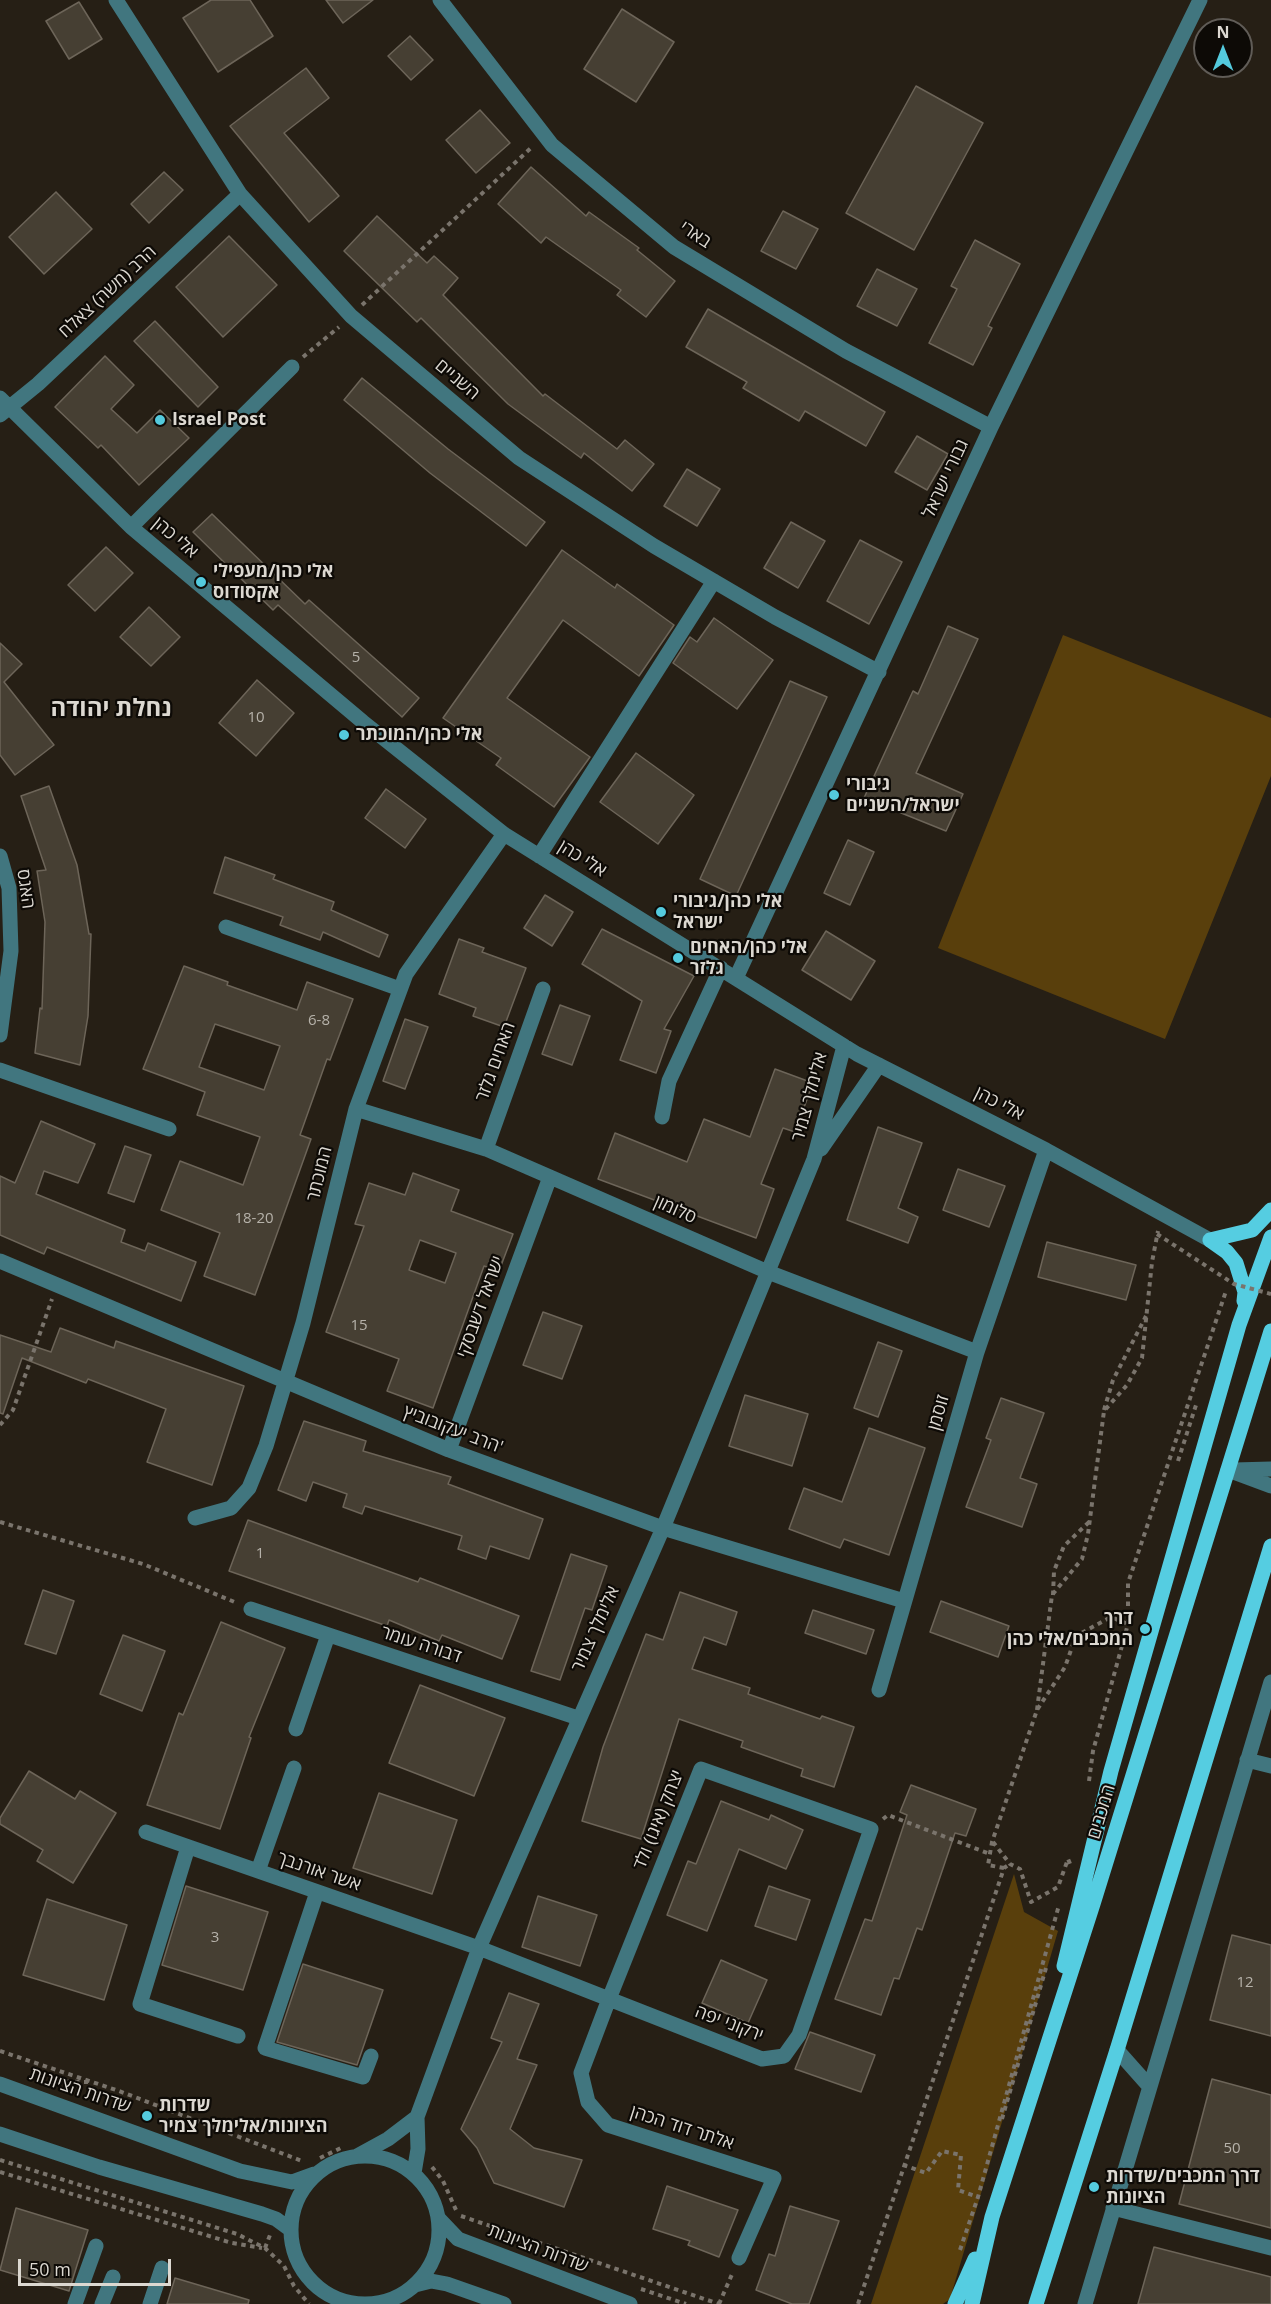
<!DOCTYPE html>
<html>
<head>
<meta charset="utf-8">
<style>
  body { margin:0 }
  #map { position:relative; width:1271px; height:2304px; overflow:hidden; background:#261f15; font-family:"Open Sans",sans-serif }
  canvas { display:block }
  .north { position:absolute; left:1193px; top:18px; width:60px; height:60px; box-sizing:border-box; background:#0d0a06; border:2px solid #605c57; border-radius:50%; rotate:0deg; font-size:16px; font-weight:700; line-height:24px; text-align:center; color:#dcd8d1 }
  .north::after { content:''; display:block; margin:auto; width:21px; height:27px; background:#54cadd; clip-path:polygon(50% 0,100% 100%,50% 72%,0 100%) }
  .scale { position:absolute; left:18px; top:2259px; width:153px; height:27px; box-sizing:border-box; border:3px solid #dcd8d1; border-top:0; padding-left:8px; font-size:18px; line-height:21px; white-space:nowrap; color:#dcd8d1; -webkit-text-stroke:4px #0d0a06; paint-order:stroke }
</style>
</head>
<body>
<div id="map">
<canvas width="1271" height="2304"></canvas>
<div class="north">N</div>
<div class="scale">50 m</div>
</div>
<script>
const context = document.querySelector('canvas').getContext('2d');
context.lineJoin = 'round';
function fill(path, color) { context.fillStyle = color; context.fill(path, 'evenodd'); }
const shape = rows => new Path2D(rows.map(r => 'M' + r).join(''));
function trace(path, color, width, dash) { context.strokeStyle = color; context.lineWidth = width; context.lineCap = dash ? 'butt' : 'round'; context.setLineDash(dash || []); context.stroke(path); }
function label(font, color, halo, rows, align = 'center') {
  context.font = font + ' "Open Sans",Heebo,sans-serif'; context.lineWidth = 4.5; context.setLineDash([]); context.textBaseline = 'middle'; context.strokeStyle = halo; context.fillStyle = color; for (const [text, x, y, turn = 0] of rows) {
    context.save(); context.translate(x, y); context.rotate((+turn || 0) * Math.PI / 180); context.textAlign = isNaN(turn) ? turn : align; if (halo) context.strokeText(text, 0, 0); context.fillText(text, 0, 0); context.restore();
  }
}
fill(shape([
  [1063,635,1271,718,1271,776,1165,1039,938,948],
  [1014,1874,1024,1912,1058,1931,950,2299,943,2304,871,2304]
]), '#593f0c');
const building = shape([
  [211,0,250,0,273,36,218,72,183,18,211,0],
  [326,0,373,0,343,23,326,0],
  [79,2,102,39,69,59,46,21,79,2],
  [622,9,674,42,636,102,584,69,622,9],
  [410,36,433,60,411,80,388,56,410,36],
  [306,68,329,98,284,133,339,196,309,222,230,126,306,68],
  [916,86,983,123,914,250,846,213,916,86],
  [480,110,510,143,476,173,446,140,480,110],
  [531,167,586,216,589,212,639,248,637,250,675,281,646,317,617,295,621,290,546,237,541,243,498,204,531,167],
  [164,172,183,190,149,223,131,204,164,172],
  [56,192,92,229,44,274,9,237,56,192],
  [783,211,818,229,796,269,761,251,783,211],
  [377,216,427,263,434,256,458,278,443,295,543,396,545,394,617,449,625,440,654,464,632,491,584,453,581,458,508,404,421,318,417,322,344,251,377,216],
  [229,236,277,285,223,337,176,287,229,236],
  [975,240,1020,264,988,326,992,328,973,365,929,343,957,289,951,286,975,240],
  [877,269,917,289,897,326,857,306,877,269],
  [708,309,885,412,866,446,805,411,799,421,743,388,747,382,686,347,708,309],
  [155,321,218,387,198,407,134,341,155,321],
  [105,356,134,385,111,409,137,433,160,410,189,438,139,485,101,445,98,448,55,407,105,356],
  [362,378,448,449,545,522,526,546,430,473,344,400,362,378],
  [917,436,948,454,927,490,895,472,917,436],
  [687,469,720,489,697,526,664,506,687,469],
  [212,514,305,604,309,600,419,698,402,717,278,605,273,610,193,532,212,514],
  [791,522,825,541,798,588,764,568,791,522],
  [860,540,902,562,869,624,827,601,860,540],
  [106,547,133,573,95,611,68,585,106,547],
  [562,550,615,588,617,584,674,625,639,676,563,620,507,698,590,757,554,807,496,765,501,758,443,718,562,550],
  [149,607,180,637,151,666,120,637,149,607],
  [714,618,773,660,737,709,673,663,690,637,697,642,714,618],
  [948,626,978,639,916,773,963,794,946,831,864,798,913,691,918,694,948,626],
  [0,643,22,664,4,682,54,745,15,775,0,755,0,643],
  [257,680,294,713,256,756,219,723,257,680],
  [790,681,827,697,736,896,700,879,790,681],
  [636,753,694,795,658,844,600,802,636,753],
  [49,786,77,865,89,934,91,934,88,1016,80,1065,35,1053,40,1008,42,1009,45,922,37,871,46,870,21,796,49,786],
  [386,789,426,819,405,848,365,818,386,789],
  [848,840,874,852,850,905,824,893,848,840],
  [225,857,275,875,273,879,334,902,331,910,388,935,379,957,323,932,320,940,280,925,283,917,214,893,225,857],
  [545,895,573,912,552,946,524,928,545,895],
  [602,929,694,976,664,1029,671,1031,656,1073,620,1060,642,1001,582,964,602,929],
  [826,931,875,961,851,1000,802,970,826,931],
  [459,939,484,948,482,952,526,968,504,1027,473,1016,476,1008,439,994,459,939],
  [184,966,228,982,227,985,297,1010,307,982,353,999,330,1060,327,1059,300,1135,311,1139,255,1295,204,1276,220,1233,161,1210,180,1161,243,1185,260,1137,197,1115,205,1092,143,1069,184,966],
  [215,1024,280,1046,264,1090,199,1067,215,1024],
  [560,1005,590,1016,572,1065,542,1054,560,1005],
  [405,1019,428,1027,405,1089,383,1081,405,1019],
  [775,1069,813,1083,795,1132,783,1128,761,1184,774,1189,756,1238,598,1179,615,1133,687,1162,704,1119,750,1137,775,1069],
  [41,1121,95,1144,78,1183,44,1171,36,1194,125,1230,121,1242,145,1251,148,1243,196,1262,181,1301,47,1247,44,1254,0,1235,0,1176,15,1183,41,1121],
  [878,1127,922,1143,898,1208,918,1217,908,1243,847,1220,878,1127],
  [125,1146,151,1155,134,1202,108,1193,125,1146],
  [958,1169,1005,1186,989,1227,943,1210,958,1169],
  [413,1173,459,1190,451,1211,513,1234,499,1271,484,1266,433,1408,387,1391,399,1359,326,1332,364,1226,355,1224,369,1183,405,1195,413,1173],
  [420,1240,456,1253,445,1283,409,1270,420,1240],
  [1047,1242,1136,1265,1126,1300,1038,1277,1047,1242],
  [543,1312,582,1326,562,1379,523,1365,543,1312],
  [60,1328,114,1348,116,1341,244,1386,212,1485,147,1462,166,1409,88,1379,86,1383,22,1358,3,1414,0,1413,0,1335,51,1352,60,1328],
  [878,1342,902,1351,878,1417,854,1408,878,1342],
  [745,1395,808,1414,792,1466,729,1446,745,1395],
  [1001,1398,1044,1413,1020,1478,1037,1484,1022,1527,966,1507,991,1440,986,1438,1001,1398],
  [304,1421,366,1441,363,1451,451,1477,448,1484,543,1519,529,1559,490,1546,486,1559,458,1549,462,1536,365,1506,362,1514,343,1507,347,1494,313,1482,306,1501,278,1490,304,1421],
  [869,1428,925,1448,889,1555,844,1539,840,1548,789,1529,804,1488,842,1502,869,1428],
  [248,1520,418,1582,420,1578,519,1616,502,1659,442,1635,439,1641,389,1620,387,1626,229,1571,248,1520],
  [571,1554,607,1566,592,1610,585,1608,560,1680,531,1671,571,1554],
  [43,1590,74,1601,56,1654,25,1644,43,1590],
  [680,1592,737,1612,726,1645,704,1637,692,1669,750,1688,748,1694,820,1719,822,1716,854,1727,834,1787,801,1776,803,1769,741,1747,743,1741,679,1719,641,1839,582,1821,603,1747,646,1634,663,1640,680,1592],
  [941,1601,1009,1626,998,1657,930,1632,941,1601],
  [813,1610,874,1630,866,1654,805,1633,813,1610],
  [221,1622,285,1648,249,1737,251,1738,220,1829,147,1805,179,1713,183,1715,221,1622],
  [123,1635,165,1651,142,1711,100,1694,123,1635],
  [420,1685,505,1718,474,1796,389,1763,420,1685],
  [29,1771,75,1799,80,1791,116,1813,73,1883,37,1861,43,1850,0,1824,0,1818,29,1771],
  [911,1785,976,1809,966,1836,955,1833,922,1930,917,1928,899,1979,894,1978,881,2015,835,1999,865,1919,872,1921,907,1815,900,1812,911,1785],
  [379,1793,457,1820,432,1894,353,1868,379,1793],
  [721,1801,769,1820,771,1815,803,1830,786,1869,739,1849,707,1931,667,1915,688,1861,696,1864,721,1801],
  [186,1886,268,1912,243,1990,162,1965,186,1886],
  [769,1886,810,1900,796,1940,755,1926,769,1886],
  [538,1896,597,1915,580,1966,522,1947,538,1896],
  [47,1899,127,1925,104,2000,23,1975,47,1899],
  [1232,1935,1271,1945,1271,2036,1210,2020,1232,1935],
  [721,1960,767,1980,748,2023,702,2003,721,1960],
  [303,1964,383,1990,357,2065,277,2042,303,1964],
  [509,1993,539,2004,517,2059,537,2065,510,2129,534,2148,582,2160,564,2207,494,2183,477,2148,461,2129,502,2042,491,2038,509,1993],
  [810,2032,875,2055,861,2092,795,2069,810,2032],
  [1212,2079,1271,2095,1271,2228,1179,2204,1212,2079],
  [667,2186,738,2210,719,2257,688,2245,690,2241,653,2229,667,2186],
  [790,2206,839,2221,809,2304,792,2304,756,2290,769,2254,775,2256,790,2206],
  [16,2208,88,2230,69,2291,0,2270,16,2208],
  [1154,2247,1271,2277,1271,2304,1138,2304,1154,2247],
  [175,2278,249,2300,248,2304,167,2304,175,2278]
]);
fill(building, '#463f33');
trace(building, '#6d6559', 1.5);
trace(shape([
  [362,305,532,147],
  [303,357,339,327],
  [1104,1410,1113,1380,1146,1316],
  [0,1425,13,1410,52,1299],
  [1178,1461,1196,1405],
  [0,1522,143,1564,237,1603],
  [1053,1595,1054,1571,1064,1546,1089,1522],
  [1037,1710,1052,1595,1082,1559,1088,1534,1104,1411,1127,1385,1142,1358,1152,1262,1158,1231],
  [1089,1781,1093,1751,1128,1624,1128,1583,1226,1291],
  [883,1819,888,1815,990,1854],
  [993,1842,1010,1864,1020,1869,1031,1902,1058,1887,1068,1859,1071,1866],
  [1004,1868,988,1865,992,1842,1037,1710,1065,1667,1076,1636,1111,1617,1128,1624],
  [0,2051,119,2091,302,2161],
  [48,2081,88,2082],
  [1002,2119,1046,1968],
  [320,2158,343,2147],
  [0,2160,237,2234,265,2248,284,2266,294,2286,309,2304],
  [903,2165,926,2173,942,2151,961,2155,958,2190,978,2197],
  [432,2167,443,2181,456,2210],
  [0,2172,232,2243,262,2248],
  [461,2216,719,2304],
  [265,2248,270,2235],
  [960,2250,978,2197,1059,1905],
  [641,2289,686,2304],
  [719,2304,733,2272],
  [858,2304,1004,1868,1010,1864]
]), '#7a746c', 4, [4.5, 4.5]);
trace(shape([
  [116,0,240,194,351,316,519,458,654,546,775,617,879,672],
  [440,0,552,145,674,247,846,351,991,427],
  [0,398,131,527,363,722,504,834,857,1054,1046,1150,1210,1240],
  [0,415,38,384,240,194],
  [131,527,292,367],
  [0,856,9,888,11,951,0,1035],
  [539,856,714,581],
  [226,927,400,989],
  [736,978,991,427,1200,0],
  [0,1070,169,1129],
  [356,1109,486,1149,768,1272,977,1352],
  [662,1117,669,1081,721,968],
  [486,1149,543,989],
  [821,1149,879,1065],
  [0,1261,449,1450,663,1528,904,1601],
  [449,1450,550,1177],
  [1228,1470,1271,1486],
  [1234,1470,1271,1469],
  [195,1518,231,1508,249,1488,266,1446,303,1323,356,1109,406,974,504,834],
  [251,1609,578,1718],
  [879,1690,977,1352,1046,1150],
  [296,1729,328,1635],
  [1247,1760,1271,1766],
  [146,1832,479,1948,609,1999,762,2059,784,2056,799,2035,871,1829,701,1769,609,1999,581,2073,588,2102,608,2125,774,2178,739,2258],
  [188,1847,140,2004,238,2036],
  [258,1871,294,1768],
  [317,1892,265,2048,363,2077,371,2056],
  [1117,2050,1149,2086],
  [0,2084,240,2171,292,2182,314,2174],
  [0,2134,99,2167,262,2214,276,2219,291,2230],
  [357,2156,388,2139,417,2117],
  '291 2230a74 74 0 1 1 148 0a74 74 0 1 1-148 0Z',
  [414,2173,418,2149,417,2117,479,1948,663,1528,814,1159,844,1046],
  [1113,2208,1271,2248],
  [439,2219,458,2239,630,2304],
  [415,2285,431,2281,447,2284,504,2304],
  [75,2304,96,2246],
  [102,2304,113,2277],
  [150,2304,162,2268],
  [1085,2304,1271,1682]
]), '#41767f', 15);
trace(shape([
  [1210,1240,1227,1252,1236,1263,1245,1292,1244,1301],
  [1210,1240,1252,1230,1271,1210],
  [1064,1966,1111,1771,1239,1325,1271,1237],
  [955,2304,975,2259],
  [972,2304,992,2217,1093,1904,1271,1331],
  [1036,2304,1117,2050,1271,1546]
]), '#55cde1', 15);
trace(shape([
  [1157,1234,1234,1284,1271,1294]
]), '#7a746c', 4, [4.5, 4.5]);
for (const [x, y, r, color] of [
  [160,420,6,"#54cadd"],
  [201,582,6,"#54cadd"],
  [344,735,6,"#54cadd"],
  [834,795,6,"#54cadd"],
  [661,912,6,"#54cadd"],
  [678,958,6,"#54cadd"],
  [1145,1629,6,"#54cadd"],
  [147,2116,6,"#54cadd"],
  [1094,2187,6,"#54cadd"]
]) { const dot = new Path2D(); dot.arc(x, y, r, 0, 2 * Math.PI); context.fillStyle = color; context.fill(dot); trace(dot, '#0d0a06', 2); }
label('15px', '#b6b2aa', null, [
  ["5",356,658],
  ["10",256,718],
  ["6-8",319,1021],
  ["18-20",254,1219],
  ["15",359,1326],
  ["1",260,1554],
  ["3",215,1938],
  ["12",1245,1983],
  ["50",1232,2149]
]);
label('18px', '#dcd8d1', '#0d0a06', [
  ["בארי",695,235,34],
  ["הרב (משה) צאלח",108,292,-43],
  ["השניים",457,380,40],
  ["גבורי ישראל",946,479,-65],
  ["אלי כהן",175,538,40],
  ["אלי כהן",582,859,32],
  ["האגס",25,889,82],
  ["האחים גלזר",496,1062,-70],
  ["אלימלך צמיר",810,1097,-75],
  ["אלי כהן",999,1104,27],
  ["המוכתר",320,1174,-76],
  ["סלומון",675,1210,24],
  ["ישראל דשבסקי",481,1307,-70],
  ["זוסמן",939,1413,-74],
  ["הרב יעקובוביץ'",453,1430,21],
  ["אלימלך צמיר",596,1629,-66],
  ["דבורה עומר",421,1645,18],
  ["המכבים",1102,1812,-73],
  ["יצחק (איגו) ולד",659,1820,-68],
  ["אשר אורנבך",319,1872,19],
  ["ירקוני יפה",729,2024,21],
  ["שדרות הציונות",80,2091,19],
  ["אלתר דוד הכהן",682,2128,18],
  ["שדרות הציונות",538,2249,21]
]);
label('bold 18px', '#dcd8d1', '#0d0a06', [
  ["Israel Post",172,420],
  ["אלי כהן/מעפילי",213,572],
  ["אקסודוס",213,593],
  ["אלי כהן/המוכתר",356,735],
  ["גיבורי",846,785],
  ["ישראל/השניים",846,806],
  ["אלי כהן/גיבורי",673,902],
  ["ישראל",673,923],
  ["אלי כהן/האחים",690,948],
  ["גלזר",690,969],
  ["דרך",1133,1619,"right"],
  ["המכבים/אלי כהן",1133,1640,"right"],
  ["שדרות",159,2106],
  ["הציונות/אלימלך צמיר",159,2127],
  ["דרך המכבים/שדרות",1106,2177],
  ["הציונות",1106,2198]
], 'left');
label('bold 24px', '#dcd8d1', '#0d0a06', [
  ["נחלת יהודה",111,709]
]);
</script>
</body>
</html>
